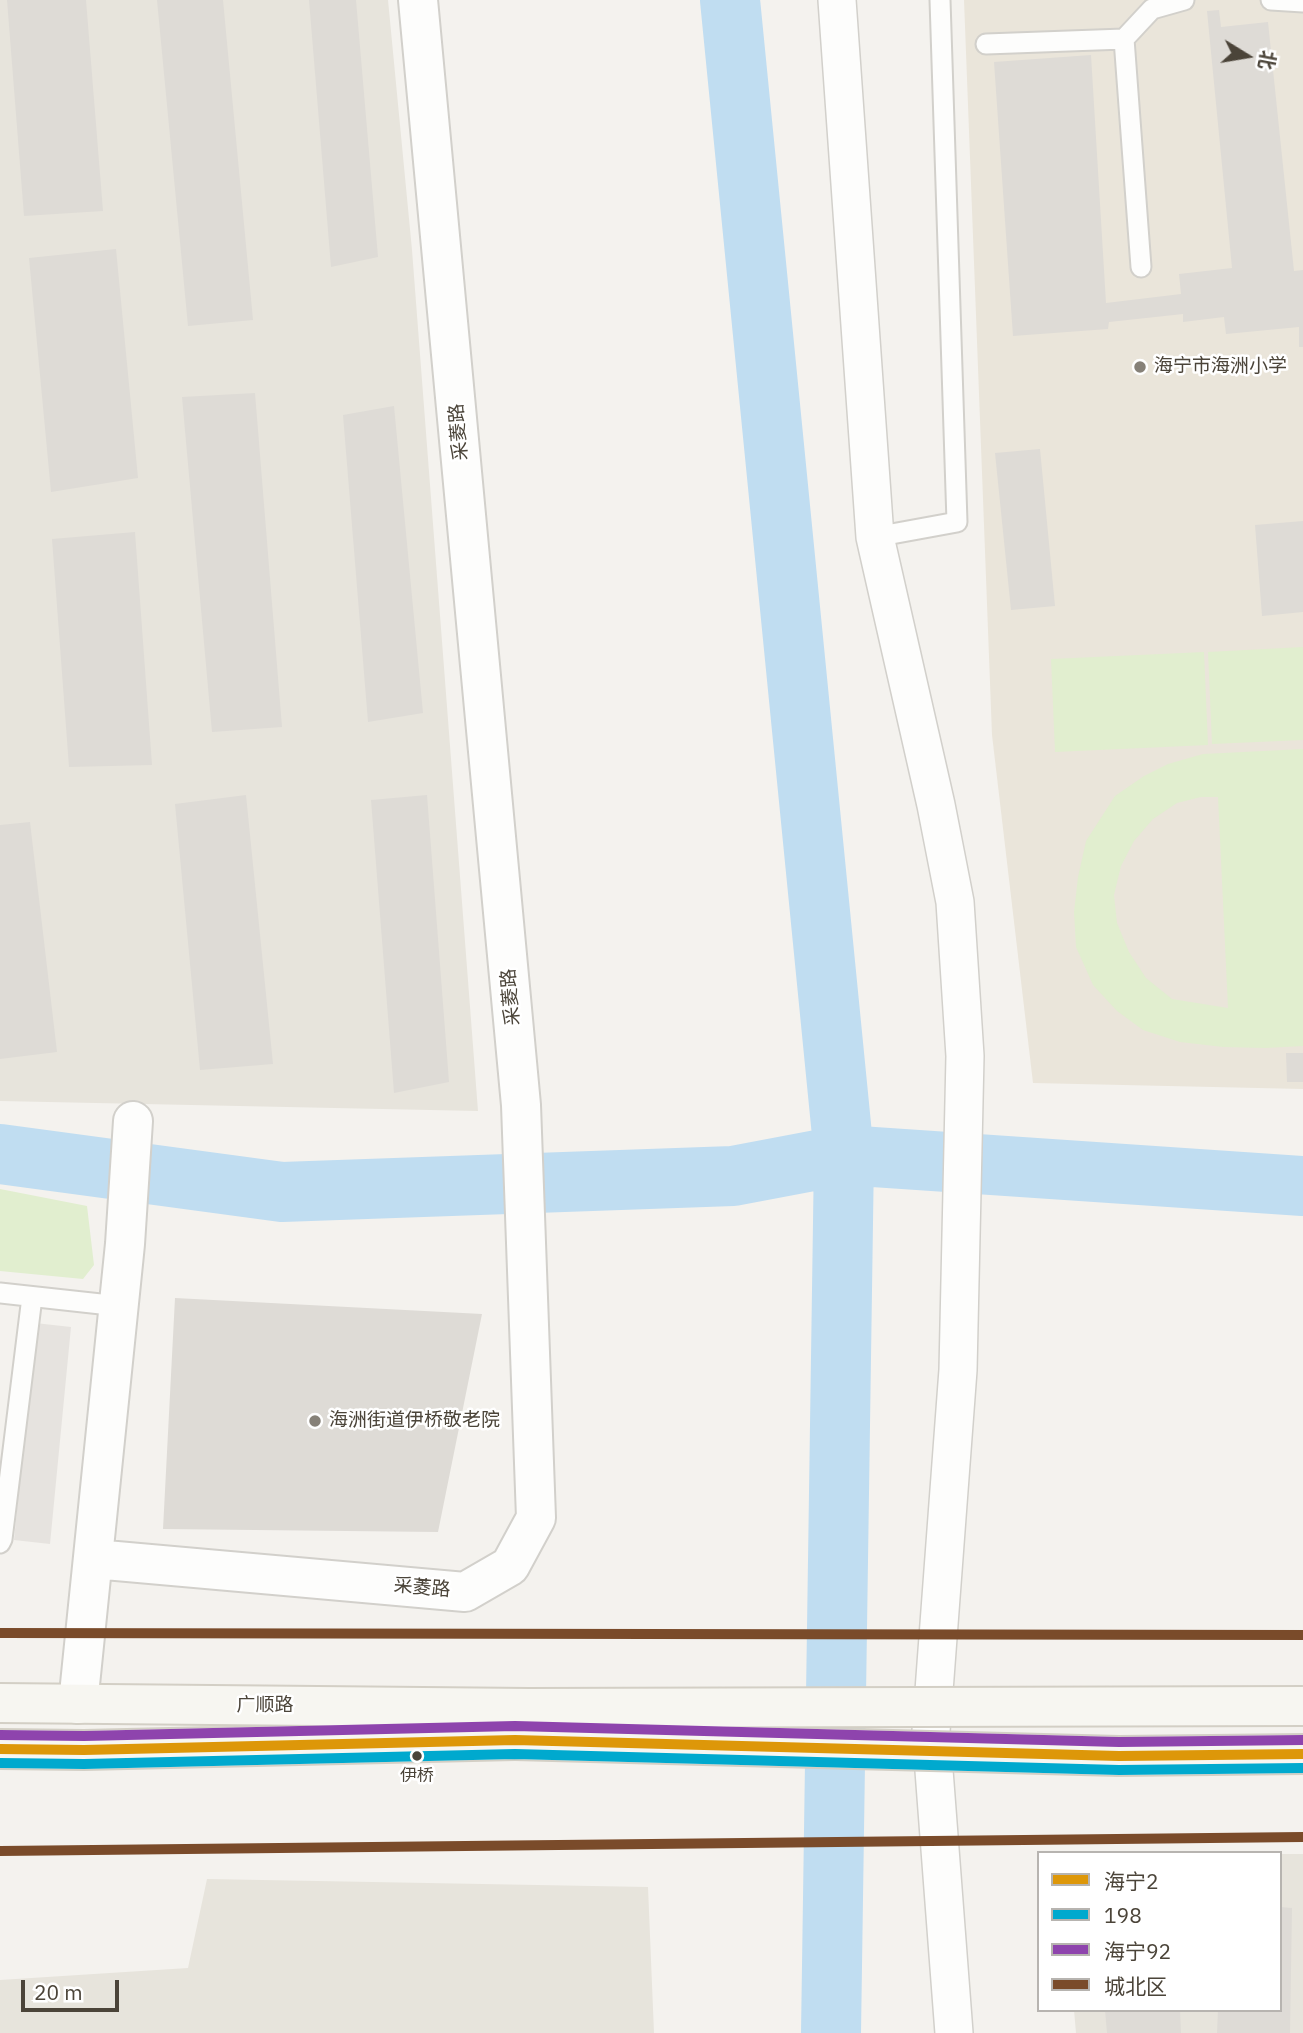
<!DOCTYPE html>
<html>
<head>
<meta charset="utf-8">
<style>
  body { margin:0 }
  #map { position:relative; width:1303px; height:2033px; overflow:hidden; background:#f4f2ee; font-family:"IBM Plex Sans","Noto Sans SC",sans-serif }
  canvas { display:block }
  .legend { position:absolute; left:1037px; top:1851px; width:245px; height:161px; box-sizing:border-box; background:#fff; border:2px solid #b7b4b0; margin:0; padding:9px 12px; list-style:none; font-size:21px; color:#4b4439 }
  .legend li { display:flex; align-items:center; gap:14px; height:35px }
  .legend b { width:35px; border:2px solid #b7b4b0 }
  .north { position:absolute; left:1212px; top:21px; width:70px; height:70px; -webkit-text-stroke:5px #fff; paint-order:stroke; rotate:101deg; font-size:19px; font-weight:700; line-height:28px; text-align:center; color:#4b4439 }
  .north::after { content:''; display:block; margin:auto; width:24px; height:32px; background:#4b4439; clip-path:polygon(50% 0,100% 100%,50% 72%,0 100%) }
  .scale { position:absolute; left:21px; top:1980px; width:98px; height:32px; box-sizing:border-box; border:4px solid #4b4439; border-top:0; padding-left:9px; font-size:21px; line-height:24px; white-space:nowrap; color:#4b4439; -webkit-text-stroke:5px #fff; paint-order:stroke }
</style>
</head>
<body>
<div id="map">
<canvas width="1303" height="2033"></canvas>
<ul class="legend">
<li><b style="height:9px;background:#dd9709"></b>海宁2</li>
<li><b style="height:9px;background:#00a9ce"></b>198</li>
<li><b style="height:9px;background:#8e44ad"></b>海宁92</li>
<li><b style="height:9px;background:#7a4b2a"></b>城北区</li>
</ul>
<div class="north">北</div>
<div class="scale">20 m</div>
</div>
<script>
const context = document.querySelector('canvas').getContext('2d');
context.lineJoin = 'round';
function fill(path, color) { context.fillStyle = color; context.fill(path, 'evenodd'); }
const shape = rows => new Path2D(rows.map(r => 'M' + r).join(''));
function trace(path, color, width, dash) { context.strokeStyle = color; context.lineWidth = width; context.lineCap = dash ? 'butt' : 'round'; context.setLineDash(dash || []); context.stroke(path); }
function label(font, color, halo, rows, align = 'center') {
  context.font = font + ' "IBM Plex Sans","Noto Sans SC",sans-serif'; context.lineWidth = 5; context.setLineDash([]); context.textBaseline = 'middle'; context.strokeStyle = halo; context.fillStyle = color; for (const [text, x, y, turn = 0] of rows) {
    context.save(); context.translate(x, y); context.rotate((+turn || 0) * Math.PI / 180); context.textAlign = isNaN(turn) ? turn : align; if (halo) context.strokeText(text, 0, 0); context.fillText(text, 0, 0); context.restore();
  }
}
fill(shape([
  [0,0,388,0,412,250,478,1111,0,1101],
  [1280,1854,1303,1854,1303,2033,1076,2033,1074,2010,1280,2010],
  [207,1879,648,1887,654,2033,0,2033,0,1980,188,1968]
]), '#e7e4dc');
fill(shape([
  [964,0,1303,0,1303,1089,1033,1083,992,735]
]), '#eae5da');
fill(shape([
  [1303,647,1303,740,1212,744,1208,652],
  [1204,652,1208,745,1055,752,1051,659],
  [1303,749,1303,1046,1265,1048,1223,1047,1180,1042,1143,1030,1117,1011,1093,985,1076,947,1074,912,1078,877,1086,841,1115,796,1144,776,1168,764,1203,754],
  [1201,797,1218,797,1228,1008,1172,999,1146,978,1129,952,1117,923,1114,895,1121,866,1134,841,1153,819,1177,803],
  [0,1189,87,1206,94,1265,83,1279,0,1271]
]), '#e1eecf');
fill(shape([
  [35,1323,71,1327,50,1544,14,1540]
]), '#e6e3df');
trace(shape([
  [730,0,844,1155,831,2033],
  [0,1154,282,1192,733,1176,844,1155,1303,1186]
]), '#c0ddf1', 60);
fill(shape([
  [7,0,86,0,103,211,24,216],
  [157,0,223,0,253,320,188,326],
  [309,0,356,0,378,257,331,267],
  [1219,10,1221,27,1268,22,1294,271,1303,270,1303,347,1299,347,1299,327,1226,334,1224,317,1183,322,1183,314,1109,322,1108,329,1013,336,994,62,1091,55,1106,303,1181,294,1179,274,1232,268,1207,11],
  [116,249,138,478,51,492,29,258],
  [255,393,282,727,212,732,182,397],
  [394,406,423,713,368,722,343,415],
  [1040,449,1055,606,1011,610,995,453],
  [1303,521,1303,612,1262,616,1255,525],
  [135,532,152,765,69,767,52,539],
  [246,795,273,1064,200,1070,175,804],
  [427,795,449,1082,394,1093,371,800],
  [30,822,57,1052,0,1059,0,825],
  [1286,1053,1303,1053,1303,1082,1287,1082],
  [175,1298,482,1314,438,1532,163,1529],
  [1280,1907,1292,1908,1290,2033,1217,2033,1218,2010,1280,2010],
  [1105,2010,1180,2010,1181,2033,1107,2033]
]), '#dedbd6');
const service = shape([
  [1271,0,1303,2],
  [1124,39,1141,267],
  [986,44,1124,39,1152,9,1184,0],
  [875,537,957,522,940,0],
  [0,1293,119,1306],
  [0,1543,2,1539,32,1297]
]);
const minor = shape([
  [837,0,875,537,936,805,955,902,965,1056,958,1370,931,1731,954,2033]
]);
const tertiary = shape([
  [94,1559,465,1592,510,1566,536,1518,521,1105,418,0],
  [78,1704,125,1244,133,1121]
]);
const secondary = shape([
  [0,1703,529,1708],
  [0,1749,84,1750,515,1740],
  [1119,1756,1303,1754]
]);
trace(service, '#d2d0cb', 23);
trace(minor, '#d2d0cb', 40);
trace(tertiary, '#d2d0cb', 42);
trace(secondary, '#d3cfc5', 42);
trace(service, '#fdfdfc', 19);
trace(minor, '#fdfdfc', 37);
trace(tertiary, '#fdfdfc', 38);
trace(secondary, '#f7f6f1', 38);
const secondaryBridge = shape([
  [529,1708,1303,1706],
  [515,1740,1119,1756]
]);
trace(secondaryBridge, '#d3cfc5', 42, []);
trace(secondaryBridge, '#f7f6f1', 38);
trace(shape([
  [0,1749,84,1750,515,1740,1119,1756,1303,1754]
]), '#dd9709', 10);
trace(shape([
  [0,1763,84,1764,515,1754,1119,1770,1303,1768]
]), '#00a9ce', 10);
trace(shape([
  [0,1735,84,1736,515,1726,1119,1742,1303,1740]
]), '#8e44ad', 10);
trace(shape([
  [0,1633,1303,1635],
  [0,1851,1303,1837]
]), '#7a4b2a', 10);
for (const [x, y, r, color] of [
  [1140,367,7,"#868178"],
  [315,1421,7,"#868178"],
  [417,1756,6,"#4b4439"]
]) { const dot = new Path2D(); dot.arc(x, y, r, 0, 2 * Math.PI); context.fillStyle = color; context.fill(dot); trace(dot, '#fff', 2.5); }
label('17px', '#4b4439', '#fff', [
  ["伊桥",417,1776]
]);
label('19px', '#4b4439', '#fff', [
  ["海宁市海洲小学",1154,367],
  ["海洲街道伊桥敬老院",329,1421]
], 'left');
label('19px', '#4b4439', '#fff', [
  ["采菱路",459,432,-95],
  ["采菱路",511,997,-95],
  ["采菱路",422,1588,5],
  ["广顺路",265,1706]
]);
</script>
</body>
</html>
